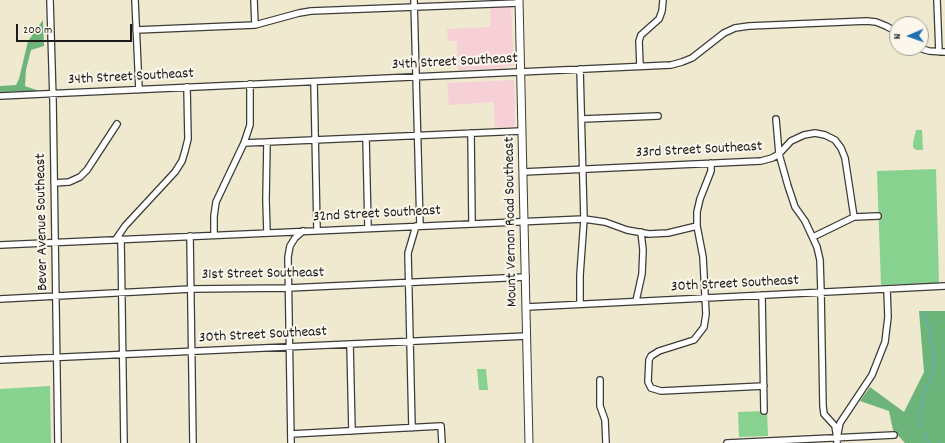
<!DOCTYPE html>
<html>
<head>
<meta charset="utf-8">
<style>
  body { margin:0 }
  #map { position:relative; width:945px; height:443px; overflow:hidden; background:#efe9cf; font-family:Dekko,sans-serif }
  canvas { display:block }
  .north { position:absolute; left:889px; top:16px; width:40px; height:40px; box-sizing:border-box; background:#fbf7ec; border:1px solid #a29f99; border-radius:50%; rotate:268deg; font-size:11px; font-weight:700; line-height:16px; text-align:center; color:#1c1c1c }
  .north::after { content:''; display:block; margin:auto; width:14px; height:18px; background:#1f6fb2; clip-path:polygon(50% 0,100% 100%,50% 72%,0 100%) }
  .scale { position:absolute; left:16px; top:24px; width:116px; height:18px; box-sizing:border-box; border:2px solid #1c1c1c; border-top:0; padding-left:5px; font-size:12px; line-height:14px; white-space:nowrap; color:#1c1c1c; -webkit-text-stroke:3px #fbf7ec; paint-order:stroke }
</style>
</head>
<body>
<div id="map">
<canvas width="945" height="443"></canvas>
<div class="north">N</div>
<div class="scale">200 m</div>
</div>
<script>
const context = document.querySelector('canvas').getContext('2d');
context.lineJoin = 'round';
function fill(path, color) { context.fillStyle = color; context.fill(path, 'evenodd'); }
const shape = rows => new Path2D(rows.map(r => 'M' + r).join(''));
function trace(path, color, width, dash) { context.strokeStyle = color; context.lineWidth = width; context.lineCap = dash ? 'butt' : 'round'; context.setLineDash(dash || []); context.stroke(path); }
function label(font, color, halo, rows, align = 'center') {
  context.font = font + ' Dekko,sans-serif'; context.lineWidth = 4; context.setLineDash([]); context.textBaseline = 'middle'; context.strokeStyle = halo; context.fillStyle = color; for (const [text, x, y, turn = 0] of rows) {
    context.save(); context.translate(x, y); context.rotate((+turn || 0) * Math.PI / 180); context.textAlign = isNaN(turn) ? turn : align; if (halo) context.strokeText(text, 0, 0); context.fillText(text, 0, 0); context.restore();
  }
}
fill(shape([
  [490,7,511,7,514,65,501,68,458,70,457,41,448,41,447,29,491,27],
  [514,80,515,126,495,128,494,102,449,105,447,83]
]), '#f6cfd7');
fill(shape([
  [916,130,922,130,923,150,916,150,913,147,913,143],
  [936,169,939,283,881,285,877,171],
  [477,369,486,369,488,390,479,390],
  [50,386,51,443,0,443,0,389],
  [767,411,768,436,739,437,738,412]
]), '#87d28f');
fill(shape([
  [43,20,44,46,31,50,26,70,25,86,39,91,0,92,0,86,16,85,19,79,28,41],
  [919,311,945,311,945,443,905,443,893,430,889,411,860,401,870,387,904,412,924,372]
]), '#6db47a');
trace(shape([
  [922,427,920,418,923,396,934,369,931,335,924,314],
  [924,433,925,438,929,443]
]), '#64aada', 1);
const minor = shape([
  [50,0,53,100,58,443],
  [135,0,139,90],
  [254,0,255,25],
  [414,0,420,226],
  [937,0,939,52],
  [136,30,255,25,299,13,311,11,519,3],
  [919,48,929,51,945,52],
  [640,66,639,41,641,35,659,19,662,11,663,0],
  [314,82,317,230],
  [0,96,671,65,682,62,692,58,724,33,735,28,749,26,867,21,876,22,886,26,897,32],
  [582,119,658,116],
  [776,119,779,154,788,186,795,207,805,221,817,247,820,260,821,292,823,406,824,414,835,426,837,438],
  [471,133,472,223],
  [366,138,368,228],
  [267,142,266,200,267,233],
  [244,143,522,131],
  [711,163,711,171,700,199,697,212,697,226,703,257,706,314,704,327,694,340,659,351,651,356,649,360,648,382,651,388,661,391,764,386],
  [523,172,761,161,772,158,779,154,791,141,804,135,815,133,825,135,835,140,841,148,845,158,854,217],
  [54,183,69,182,80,177,87,170,117,124],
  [214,235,214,216,216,202,244,143,250,125,250,84],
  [190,236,193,443],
  [813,237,854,217,878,216],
  [116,239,125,226,175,172,182,161,185,151,188,139,187,87],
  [121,239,124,443],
  [0,245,584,219,605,222,627,230,649,234,668,233,697,226],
  [762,295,764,411],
  [0,299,191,289,288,288,526,277],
  [636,301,642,274,643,250,641,232],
  [580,304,580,275,584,219,580,69],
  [527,307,945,286],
  [350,344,352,431],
  [0,360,527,336],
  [600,380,600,406,605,420,606,443],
  [412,428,408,253,416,226],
  [291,434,441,426,442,443],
  [291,443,288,257,290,246,295,238,303,231],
  [727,443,894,435],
  [837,443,837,438,840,423,872,375,885,342,888,317,887,289]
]);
const major = shape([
  [519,0,529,443]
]);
trace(minor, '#3c3b37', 8);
trace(major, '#3c3b37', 9);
trace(minor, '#fff', 5.5);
trace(major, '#fff', 7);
label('15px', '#1c1c1c', '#fbf7ec', [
  ["34th Street Southeast",455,63,-3],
  ["34th Street Southeast",131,78,-3],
  ["33rd Street Southeast",699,151,-3],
  ["32nd Street Southeast",377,215,-3],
  ["Bever Avenue Southeast",43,222,-91],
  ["Mount Vernon Road Southeast",512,222,-91],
  ["31st Street Southeast",263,275,-1],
  ["30th Street Southeast",735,285,-3],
  ["30th Street Southeast",263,336,-3]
]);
</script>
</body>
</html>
